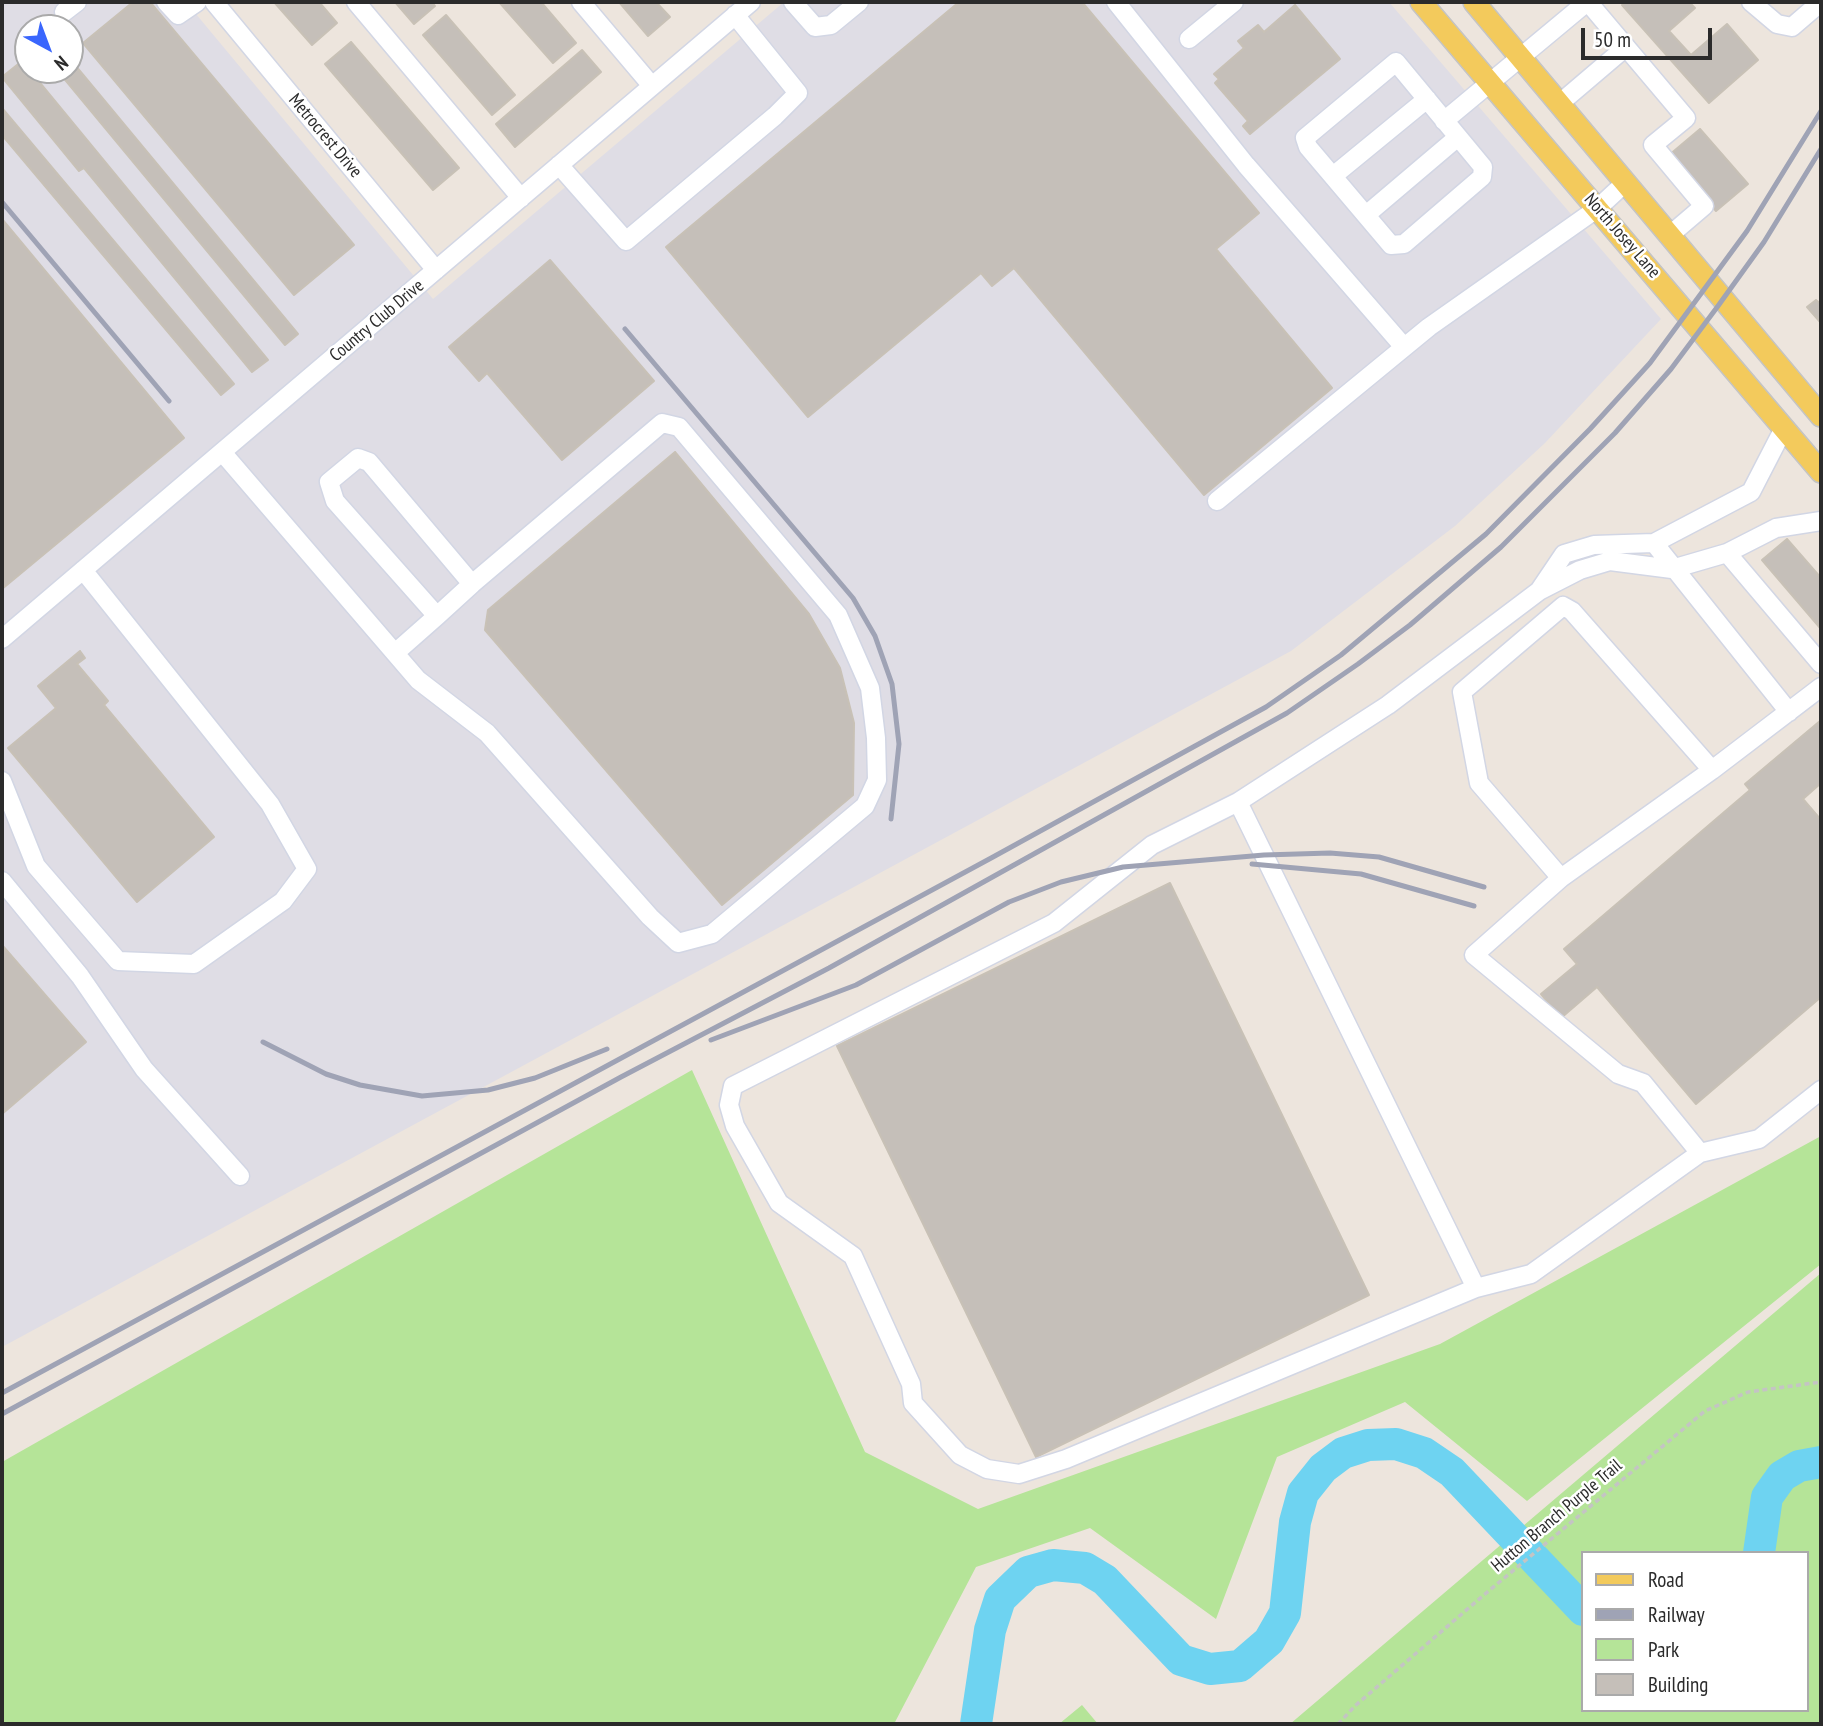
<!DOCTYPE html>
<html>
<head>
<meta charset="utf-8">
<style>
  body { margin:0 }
  #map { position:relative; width:1823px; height:1726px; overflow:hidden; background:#ede5dd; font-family:"PT Sans Narrow",sans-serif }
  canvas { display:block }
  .frame { position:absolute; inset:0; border:4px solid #2b2b2b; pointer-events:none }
  .legend { position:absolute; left:1581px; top:1551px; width:228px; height:161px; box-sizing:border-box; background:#fff; border:2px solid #aaa; margin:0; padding:9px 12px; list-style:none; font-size:21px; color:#2b2b2b }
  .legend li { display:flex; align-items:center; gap:14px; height:35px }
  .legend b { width:35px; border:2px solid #aaa }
  .north { position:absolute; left:14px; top:14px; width:70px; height:70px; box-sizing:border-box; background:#fff; border:2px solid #aaa; border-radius:50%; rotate:139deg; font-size:19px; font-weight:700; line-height:28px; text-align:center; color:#2b2b2b }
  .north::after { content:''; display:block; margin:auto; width:24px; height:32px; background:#3a66fd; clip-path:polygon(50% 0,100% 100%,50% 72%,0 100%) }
  .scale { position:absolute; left:1581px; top:28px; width:131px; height:32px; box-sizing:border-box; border:4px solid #2b2b2b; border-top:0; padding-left:9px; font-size:21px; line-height:24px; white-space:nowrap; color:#2b2b2b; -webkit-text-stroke:5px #fff; paint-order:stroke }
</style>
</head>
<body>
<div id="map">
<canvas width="1823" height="1726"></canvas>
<div class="frame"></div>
<ul class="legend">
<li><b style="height:9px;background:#f3ca5c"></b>Road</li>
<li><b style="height:9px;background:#9fa3b5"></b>Railway</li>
<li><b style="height:19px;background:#b5e498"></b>Park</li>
<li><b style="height:19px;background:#c5bfb9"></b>Building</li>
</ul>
<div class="north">N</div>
<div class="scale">50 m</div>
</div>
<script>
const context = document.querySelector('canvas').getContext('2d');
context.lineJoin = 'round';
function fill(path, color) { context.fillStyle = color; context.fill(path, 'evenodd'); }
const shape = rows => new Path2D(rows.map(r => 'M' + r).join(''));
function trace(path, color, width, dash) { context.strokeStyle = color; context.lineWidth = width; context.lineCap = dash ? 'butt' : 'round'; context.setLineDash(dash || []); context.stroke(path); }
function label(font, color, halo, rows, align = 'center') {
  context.font = font + ' "PT Sans Narrow",sans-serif'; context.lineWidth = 5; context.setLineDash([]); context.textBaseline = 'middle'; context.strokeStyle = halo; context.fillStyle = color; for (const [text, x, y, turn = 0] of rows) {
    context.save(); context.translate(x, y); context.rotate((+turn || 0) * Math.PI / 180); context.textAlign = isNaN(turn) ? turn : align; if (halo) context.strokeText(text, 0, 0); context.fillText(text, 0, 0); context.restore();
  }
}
fill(shape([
  [2,2,186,2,433,299,784,2,1389,2,1661,319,1545,443,1455,526,1291,651,2,1347],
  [28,28,70,28,70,70,28,70]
]), '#dfdde5');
fill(shape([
  [692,1070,865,1452,978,1509,1440,1344,1821,1136,1821,1264,1527,1501,1405,1402,1277,1457,1216,1619,1090,1528,976,1567,894,1724,2,1724,2,1462],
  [1821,1273,1821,1724,1290,1724,1563,1492],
  [1583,1553,1807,1553,1807,1710,1583,1710],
  [1082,1705,1098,1724,1059,1724]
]), '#b5e498');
trace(shape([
  [1759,1553,1767,1497,1782,1476,1799,1466,1821,1462],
  [976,1724,990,1630,1000,1599,1028,1572,1053,1565,1085,1568,1105,1580,1181,1660,1210,1669,1240,1666,1269,1641,1285,1613,1295,1522,1303,1493,1323,1468,1343,1453,1368,1445,1396,1444,1424,1453,1452,1472,1583,1610]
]), '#6ed3f1', 32);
const building = shape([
  [133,2,150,2,354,245,294,295,83,43,133,2],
  [274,2,319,2,337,23,312,45,274,2],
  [395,2,432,2,435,6,414,24,395,2],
  [499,2,541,2,576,43,553,63,499,2],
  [619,2,656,2,670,17,648,36,619,2],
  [959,2,1082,2,1259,213,1216,249,1332,388,1204,495,1014,268,992,286,981,273,808,417,666,247,959,2],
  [1626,2,1689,2,1695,8,1669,31,1691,55,1727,24,1758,60,1709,103,1622,5,1626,2],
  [1295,5,1340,59,1250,134,1243,126,1248,121,1215,83,1219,79,1214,74,1244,48,1238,41,1258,25,1264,32,1295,5],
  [446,15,515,95,492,115,423,35,446,15],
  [351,42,459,168,433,190,325,64,351,42],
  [582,50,601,72,515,147,496,124,582,50],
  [70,59,298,334,285,345,57,70,70,70,70,59],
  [22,61,268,360,252,372,84,168,79,171,2,77,22,61],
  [2,108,234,384,221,395,2,135,2,108],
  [1700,129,1748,184,1716,211,1668,156,1700,129],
  [2,219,184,438,2,589,2,219],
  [550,260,654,381,562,460,487,373,479,381,449,347,550,260],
  [1816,300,1821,304,1821,323,1807,307,1816,300],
  [675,452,809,614,840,668,854,723,853,795,722,905,485,630,488,610,675,452],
  [1787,539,1821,578,1821,629,1762,560,1787,539],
  [80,651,85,658,77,664,108,701,104,705,214,837,137,902,8,748,56,708,38,686,80,651],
  [1820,721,1821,783,1803,799,1821,820,1821,997,1696,1104,1597,987,1561,1018,1541,994,1577,964,1564,949,1750,790,1745,784,1820,721],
  [1170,883,1369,1295,1036,1457,837,1046,1170,883],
  [2,945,86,1042,2,1114,2,945]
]);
fill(building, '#c5bfb9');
trace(building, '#c8c1b6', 2);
const minor = shape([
  [166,2,178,15,197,2],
  [214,2,436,270],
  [356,2,521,198],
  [581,2,652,86],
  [793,2,815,27,831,25,859,2],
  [1116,2,1246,165,1404,347],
  [1588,2,1626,47],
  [1751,2,1777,24,1792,27,1821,2],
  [64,12,77,2],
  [1189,39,1234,2],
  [1396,62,1483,167,1482,177,1404,244,1391,245,1308,147,1305,138,1396,62],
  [1559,104,1626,47,1686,118,1653,145,1704,206,1670,235],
  [1444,121,1587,2],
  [559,165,626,241,775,116,798,93,735,15],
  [1333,176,1427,99],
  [1366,215,1458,137],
  [1784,428,1751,492,1654,543,1594,545,1564,554,1539,591,1580,570,1610,561,1672,569,1727,553,1776,528,1821,521],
  [222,452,418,680,487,733,650,917,678,943,712,934,865,806,877,780,876,738,870,688,838,615,679,427,662,423,472,584],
  [1217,501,1429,327,1598,208,1625,183],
  [1654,543,1789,712],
  [1727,553,1821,664],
  [1539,591,1388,705,1238,802,1476,1288,1531,1274,1700,1153],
  [2,639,751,2],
  [395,653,437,616,472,584,369,462,358,458,329,482,335,501,437,616],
  [1712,770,1561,878,1479,783,1462,692,1563,606,1572,611,1712,770,1821,687],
  [2,781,36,866,118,961,194,964,283,901,307,869,270,804,83,570],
  [1238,802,1152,845,1054,923,733,1086,729,1105,735,1126,779,1203,853,1256,911,1384,913,1403,960,1455,987,1469,1019,1474,1066,1459,1476,1288],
  [1561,878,1474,955,1618,1074,1643,1083,1700,1153,1759,1139,1821,1090],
  [2,881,80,976,144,1069,240,1176]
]);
const major = shape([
  [1421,2,1821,472],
  [1474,2,1821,416]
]);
trace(minor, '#d2d6e4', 21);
trace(major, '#c4c4c4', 24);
trace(shape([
  [1338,1724,1356,1705,1485,1594,1705,1411,1748,1392,1821,1382]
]), '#c4c4c4', 3.5, [5, 3.5]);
trace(minor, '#fff', 18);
trace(major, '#f3ca5c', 21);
trace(shape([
  [2,202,169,401],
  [625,329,853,598,875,636,892,684,899,744,891,819],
  [1252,864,1361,874,1474,906],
  [711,1040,856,985,1009,902,1061,882,1123,867,1264,855,1330,853,1379,857,1484,887],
  [263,1042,326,1074,360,1085,422,1096,488,1090,535,1078,607,1049],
  [2,1393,993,857,1266,707,1341,655,1486,534,1590,429,1650,363,1747,231,1821,111],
  [2,1414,621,1077,829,968,1287,713,1358,664,1410,625,1501,547,1615,433,1671,369,1718,306,1764,242,1821,149]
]), '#9fa3b5', 5);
label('18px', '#2b2b2b', '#fff', [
  ["Metrocrest Drive",325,136,50],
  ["North Josey Lane",1622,236,49],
  ["Country Club Drive",377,321,-40],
  ["Hutton Branch Purple Trail",1557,1516,-40]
]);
</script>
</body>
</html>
